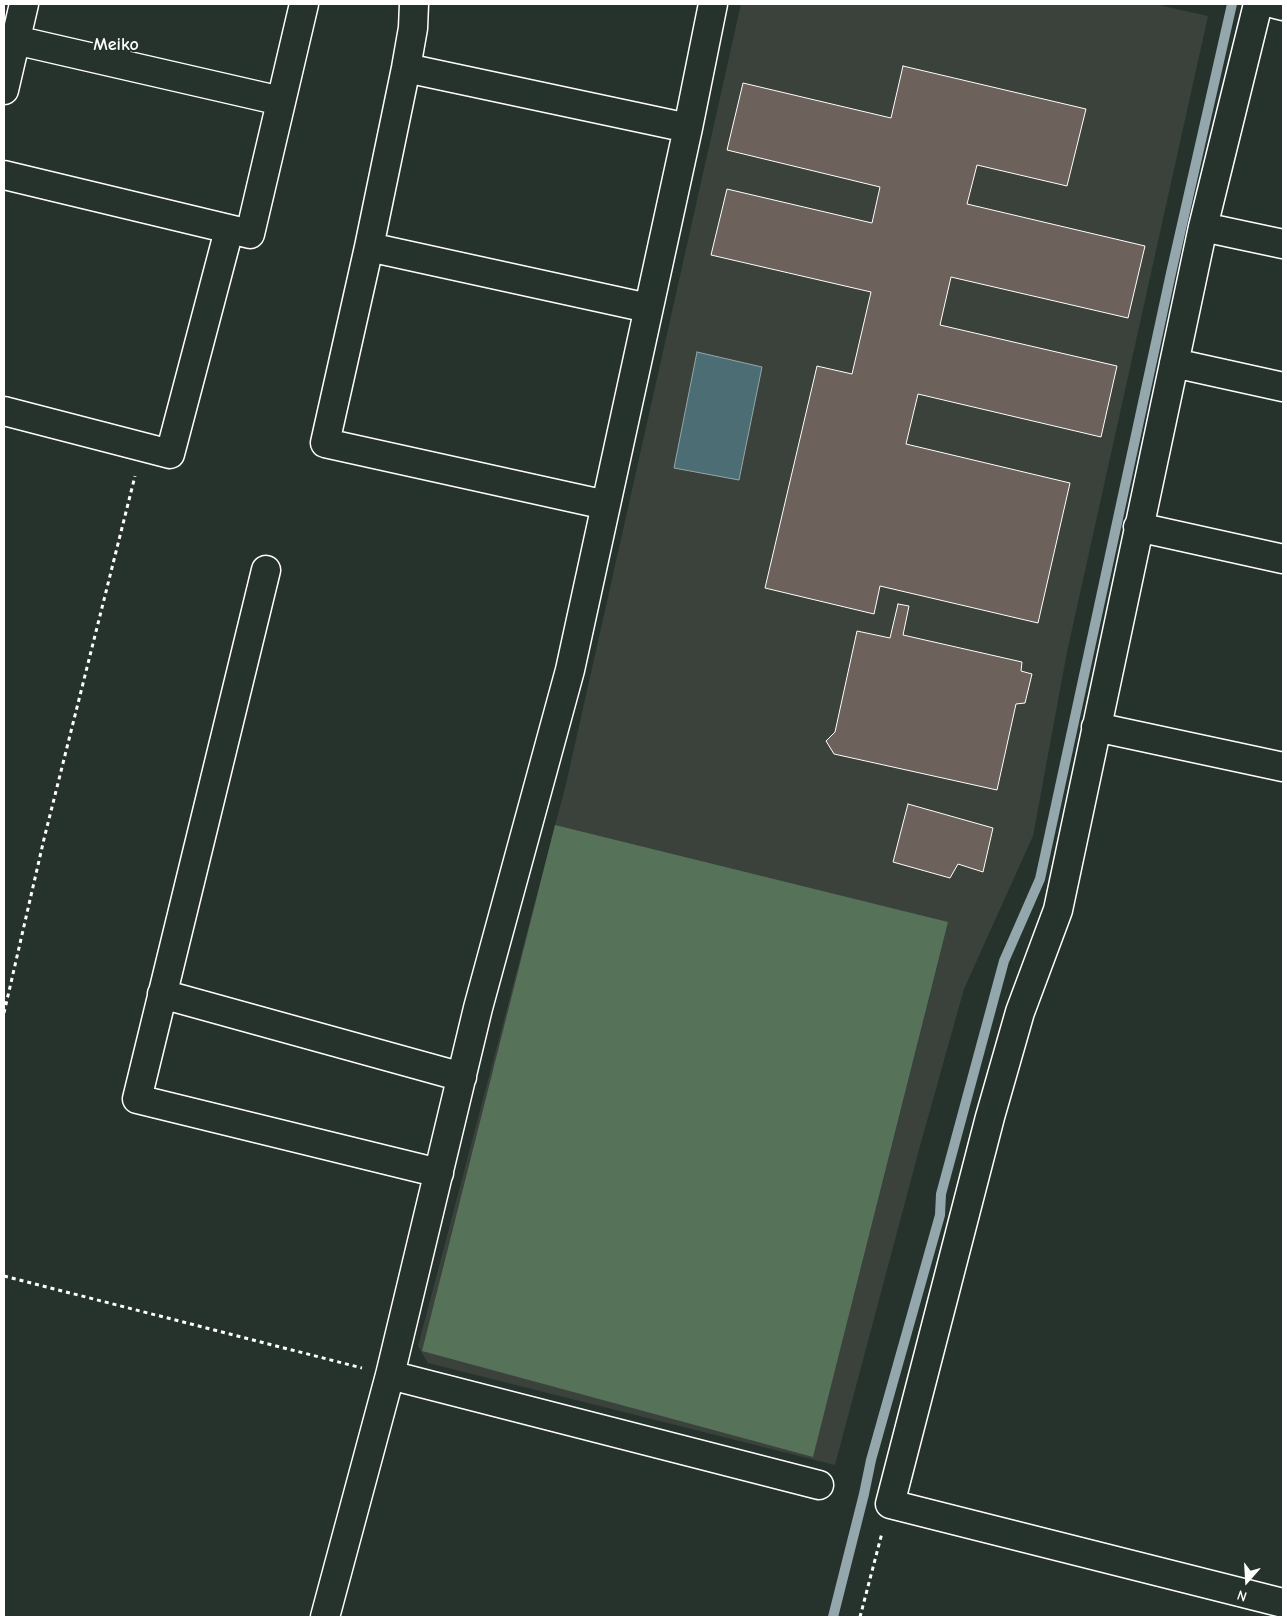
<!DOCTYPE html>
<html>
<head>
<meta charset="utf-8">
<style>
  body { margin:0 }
  #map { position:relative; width:1287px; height:1621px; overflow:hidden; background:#26332d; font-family:"Comic Neue",sans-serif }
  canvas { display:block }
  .frame { position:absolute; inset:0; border:5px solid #fff; pointer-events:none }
  .north { position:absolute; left:1222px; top:1556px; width:50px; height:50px; -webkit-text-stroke:4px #26332d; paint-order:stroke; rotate:199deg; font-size:14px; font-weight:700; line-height:20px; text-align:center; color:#fff }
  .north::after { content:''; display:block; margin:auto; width:18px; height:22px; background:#fff; clip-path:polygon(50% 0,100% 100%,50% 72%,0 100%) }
</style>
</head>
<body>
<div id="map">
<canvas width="1287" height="1621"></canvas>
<div class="frame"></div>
<div class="north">N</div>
</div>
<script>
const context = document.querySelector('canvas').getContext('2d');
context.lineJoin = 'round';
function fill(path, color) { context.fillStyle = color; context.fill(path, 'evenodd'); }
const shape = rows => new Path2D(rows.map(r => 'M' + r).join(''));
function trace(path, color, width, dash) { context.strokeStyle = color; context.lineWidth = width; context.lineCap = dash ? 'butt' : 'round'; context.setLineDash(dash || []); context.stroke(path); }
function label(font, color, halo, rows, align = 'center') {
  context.font = font + ' "Comic Neue",sans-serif'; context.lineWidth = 4.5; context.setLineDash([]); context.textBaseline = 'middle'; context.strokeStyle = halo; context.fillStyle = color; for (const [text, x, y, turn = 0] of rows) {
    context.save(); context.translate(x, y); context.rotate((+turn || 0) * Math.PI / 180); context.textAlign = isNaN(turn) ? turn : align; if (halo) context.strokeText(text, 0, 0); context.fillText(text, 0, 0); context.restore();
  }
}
fill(shape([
  [741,4,1154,4,1208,16,1067,652,1033,836,964,989,920,1146,835,1465,428,1363,418,1346,566,784]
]), '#3b413b');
fill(shape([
  [555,825,948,922,813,1457,422,1351]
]), '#56735a');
const water = shape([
  [697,352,762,367,739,480,674,468,697,352]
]);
fill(water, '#4d6d74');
trace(water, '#94a7ac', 1);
trace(shape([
  [833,1617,864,1494,871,1460,940,1215,941,1194,1004,961,1040,879,1171,273,1232,4]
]), '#94a7ac', 10);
const building = shape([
  [903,66,1086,109,1067,186,977,165,967,204,1145,246,1128,318,951,277,940,325,1117,366,1101,437,918,394,906,444,1070,483,1038,623,880,586,874,614,765,588,817,366,852,374,871,292,711,255,727,189,872,223,880,187,727,150,743,83,891,118,903,66],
  [898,604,909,606,903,635,1022,662,1021,671,1032,674,1025,703,1016,704,997,790,834,754,826,741,835,732,857,631,890,638,898,604],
  [908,804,993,828,983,872,958,864,950,878,893,862,908,804]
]);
fill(building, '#6d615b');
trace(building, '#fff', 1);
const minor = shape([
  [414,4,413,28,406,68,369,247,325,443,606,505],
  [1258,4,1203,227,1058,910,1020,1012,990,1117,890,1504,1283,1603],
  [1275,4,1283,6],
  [15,40,281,101],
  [406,68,688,128],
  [4,90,24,4],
  [4,175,250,234,304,4],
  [1203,227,1283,244],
  [369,247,648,308],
  [1174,363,1283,387],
  [4,411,170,454,229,230],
  [1138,527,1283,559],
  [266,570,137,1099,439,1173],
  [1096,727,1283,767],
  [162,994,462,1077],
  [390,1375,819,1485],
  [325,1617,390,1375,478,1008,570,670,688,128,713,4]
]);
trace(minor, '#fff', 31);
trace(shape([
  [4,1013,44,839,135,476],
  [4,1276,362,1368],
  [860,1617,882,1533]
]), '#fff', 3, [4, 4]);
trace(minor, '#26332d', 28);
label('bold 18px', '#fff', '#26332d', [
  ["Meiko",116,45]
]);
</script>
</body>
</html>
